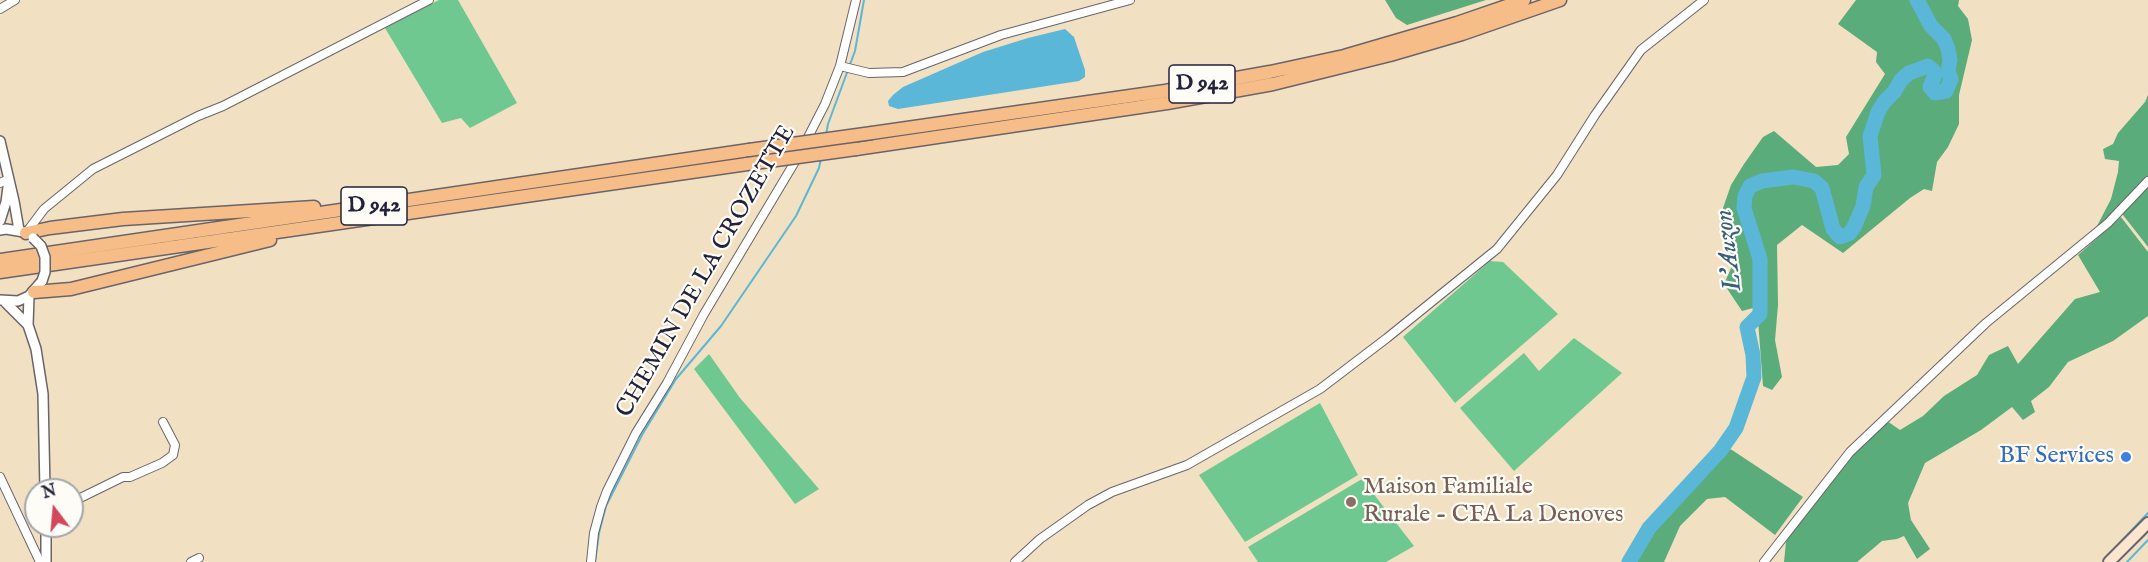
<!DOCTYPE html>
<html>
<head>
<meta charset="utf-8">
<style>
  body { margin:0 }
  #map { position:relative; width:2148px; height:562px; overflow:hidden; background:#f1e0c1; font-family:"IM FELL English",serif }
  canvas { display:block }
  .north { position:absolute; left:24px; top:478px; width:60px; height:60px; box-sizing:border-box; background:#fdfcf7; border:2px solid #a5a5ac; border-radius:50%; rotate:344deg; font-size:16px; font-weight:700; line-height:24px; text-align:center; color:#22223b }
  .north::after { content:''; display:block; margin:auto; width:21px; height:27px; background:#d1495b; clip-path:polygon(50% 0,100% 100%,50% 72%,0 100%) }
</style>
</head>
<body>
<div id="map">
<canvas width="2148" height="562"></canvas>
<div class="north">N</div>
</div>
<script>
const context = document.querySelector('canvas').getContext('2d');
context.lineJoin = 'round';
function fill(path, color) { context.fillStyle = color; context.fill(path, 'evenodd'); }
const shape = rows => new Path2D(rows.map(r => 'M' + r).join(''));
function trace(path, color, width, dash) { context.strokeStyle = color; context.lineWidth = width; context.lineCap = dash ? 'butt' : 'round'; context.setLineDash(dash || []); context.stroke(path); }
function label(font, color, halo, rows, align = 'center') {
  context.font = font + ' "IM FELL English",serif'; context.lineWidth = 4.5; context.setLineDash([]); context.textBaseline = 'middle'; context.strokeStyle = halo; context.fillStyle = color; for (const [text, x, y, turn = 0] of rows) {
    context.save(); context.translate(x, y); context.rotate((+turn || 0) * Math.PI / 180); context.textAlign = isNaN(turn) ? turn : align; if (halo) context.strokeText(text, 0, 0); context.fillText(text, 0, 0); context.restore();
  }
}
fill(shape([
  [439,0,458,0,517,103,470,128,461,118,442,123,385,28],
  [1490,261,1503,262,1558,314,1455,403,1403,337],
  [1574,338,1622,373,1514,471,1460,408,1524,353,1539,371],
  [709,354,740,398,819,489,795,504,694,369],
  [1320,403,1358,475,1245,542,1199,475],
  [1362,479,1414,546,1386,562,1258,562,1248,547]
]), '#6ec890');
fill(shape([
  [1385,0,1486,0,1407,25,1396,18],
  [1856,0,1959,0,1958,6,1968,19,1972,40,1959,95,1959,124,1948,147,1937,162,1932,191,1924,189,1910,198,1843,253,1802,225,1777,245,1778,305,1775,340,1782,377,1772,390,1763,386,1757,307,1742,311,1724,284,1732,266,1723,244,1723,208,1731,185,1744,164,1763,137,1774,131,1816,167,1838,165,1849,154,1846,137,1885,74,1876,62,1877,52,1838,24],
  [2148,95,2148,247,2123,215,2116,211,2098,228,2096,228,2111,199,2118,172,2119,161,2105,159,2103,149,2113,144,2118,133,2145,102],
  [2121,217,2148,252,2148,316,2113,341,2068,362,2049,387,2031,401,2035,412,2023,420,2012,407,1981,430,1925,463,1908,503,1911,520,1930,549,1917,559,1904,536,1897,539,1882,541,1857,562,1784,562,1786,542,1801,516,1849,458,1887,421,1900,430,1923,416,1944,396,1977,375,1989,355,2008,346,2018,364,2075,299,2100,292,2078,255],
  [1724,447,1732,450,1803,497,1775,535,1725,497,1707,499,1680,526,1664,562,1635,562,1653,530]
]), '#5aac7a');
fill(shape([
  [1065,29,1074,37,1085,70,1085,77,1079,81,898,109,889,106,888,101,893,95,903,87,983,52,1028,38]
]), '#5ab7d8');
trace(shape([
  [826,135,828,124,855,51,864,0],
  [2115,548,2148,513],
  [595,562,599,533,606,506,642,435,676,379,721,326,796,216,819,168,821,158],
  [2127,562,2148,540]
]), '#5ab7d8', 2);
trace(shape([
  [1629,562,1649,528,1720,451,1736,428,1754,377,1753,355,1747,327,1760,314,1760,259,1744,208,1745,196,1750,186,1762,181,1793,177,1814,181,1822,188,1833,229,1840,237,1849,234,1854,227,1863,206,1866,187,1874,175,1870,136,1878,112,1884,102,1894,92,1901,80,1909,73,1928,66,1933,70,1935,75,1930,87,1935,93,1946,91,1951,79,1948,71,1950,60,1948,49,1944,39,1931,26,1917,0]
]), '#5ab7d8', 15);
const minor = shape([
  [0,9,15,0],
  [840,66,869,73,903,72,1001,35,1130,0],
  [804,145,825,104,840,66,856,0],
  [0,183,9,179],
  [26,233,44,209,93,169,198,116,223,106,429,0],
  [0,477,40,562],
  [72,502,123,477,130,477,162,463,173,455,175,445,163,422],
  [191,562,199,558],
  [591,562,594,533,601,507,607,491,636,433,667,383,704,314,799,155],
  [1015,562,1040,539,1088,505,1112,492,1187,465,1320,389,1387,338,1497,249,1557,175,1595,115,1641,50,1704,0],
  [1764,562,1850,452,1986,323,2108,223,2148,181]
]);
const tertiary = shape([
  [0,141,14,201,19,230],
  [0,221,6,202,8,187],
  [0,230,6,229,24,232],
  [29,296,28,325,36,349,43,394,45,490],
  [0,300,18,301,29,296,42,281],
  [4,301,28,325],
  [46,526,46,562]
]);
const secondary = shape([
  [2109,562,2148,523]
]);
const trunk = shape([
  [872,133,1165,91,1270,72,1344,56,1457,23,1524,0],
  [856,149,1167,103,1273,84,1390,55,1462,34,1560,0],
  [26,233,50,228,123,219,314,207],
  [0,260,749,150],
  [0,272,747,164],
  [34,292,71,289,270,240]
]);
trace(minor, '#6a646a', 10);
trace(tertiary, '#6a646a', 12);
trace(secondary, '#6a646a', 14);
trace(trunk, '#6a646a', 15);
trace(minor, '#fff', 8);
trace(tertiary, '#fff', 9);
trace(secondary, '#fce5cf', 10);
trace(trunk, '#f7bd88', 12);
const tertiaryBridge = shape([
  [33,238,41,246,45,257,45,272,42,281]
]);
const trunkBridge = shape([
  [749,150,872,133],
  [747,164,856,149]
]);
trace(tertiaryBridge, '#6a646a', 12, []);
trace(trunkBridge, '#6a646a', 15, []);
trace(tertiaryBridge, '#fff', 9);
trace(trunkBridge, '#f7bd88', 12);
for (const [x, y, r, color] of [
  [2126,457,6,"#3f7fe0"],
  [1351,502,6,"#8d6e63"]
]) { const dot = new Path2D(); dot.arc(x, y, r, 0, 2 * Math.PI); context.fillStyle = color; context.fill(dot); trace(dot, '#fdfcf7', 2); }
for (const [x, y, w] of [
  [1202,84,66],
  [374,206,66]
]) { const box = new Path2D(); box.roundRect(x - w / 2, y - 19, w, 38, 4.5); context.fillStyle = '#fdfcf7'; context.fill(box); trace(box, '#22223b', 1.5); }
label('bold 22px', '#22223b', null, [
  ["D 942",1202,84],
  ["D 942",374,206]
]);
label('24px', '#22223b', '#fdfcf7', [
  ["CHEMIN DE LA CROZETTE",707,272,-60]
]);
label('24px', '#366cbe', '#fdfcf7', [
  ["BF Services",2114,457]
], 'right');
label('24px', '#785e54', '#fdfcf7', [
  ["Maison Familiale",1363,488],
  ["Rurale - CFA La Denoves",1363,516]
], 'left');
label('italic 26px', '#385e7a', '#fdfcf7', [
  ["L'Auzon",1730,250,-97]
]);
</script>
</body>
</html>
